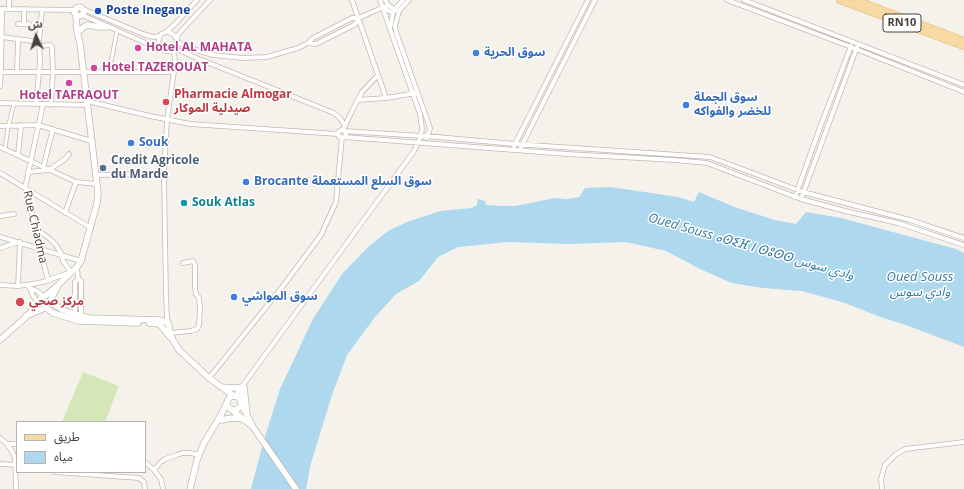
<!DOCTYPE html>
<html>
<head>
<meta charset="utf-8">
<style>
  body { margin:0 }
  #map { position:relative; width:964px; height:489px; overflow:hidden; background:#f5f2ec; font-family:"Open Sans","Noto Sans Arabic",sans-serif }
  canvas { display:block }
  .legend { position:absolute; left:16px; top:421px; width:130px; height:52px; box-sizing:border-box; background:#fff; border:1px solid #b6b3b0; margin:0; padding:5px 7px; list-style:none; font-size:12px; color:#49423a }
  .legend li { display:flex; align-items:center; gap:8px; height:20px }
  .legend b { width:20px; border:1px solid #b6b3b0 }
  .north { position:absolute; left:16px; top:16px; width:40px; height:40px; -webkit-text-stroke:3px #fff; paint-order:stroke; rotate:356deg; font-size:11px; font-weight:700; line-height:16px; text-align:center; color:#49423a }
  .north::after { content:''; display:block; margin:auto; width:14px; height:18px; background:#49423a; clip-path:polygon(50% 0,100% 100%,50% 72%,0 100%) }
</style>
</head>
<body>
<div id="map">
<canvas width="964" height="489"></canvas>
<ul class="legend">
<li><b style="height:5px;background:#f8d9a2"></b>طريق</li>
<li><b style="height:11px;background:#add8ed"></b>مياه</li>
</ul>
<div class="north">ش</div>
</div>
<script>
const context = document.querySelector('canvas').getContext('2d');
context.lineJoin = 'round';
function fill(path, color) { context.fillStyle = color; context.fill(path, 'evenodd'); }
const shape = rows => new Path2D(rows.map(r => 'M' + r).join(''));
function trace(path, color, width, dash) { context.strokeStyle = color; context.lineWidth = width; context.lineCap = dash ? 'butt' : 'round'; context.setLineDash(dash || []); context.stroke(path); }
function label(font, color, halo, rows, align = 'center') {
  context.font = font + ' "Open Sans","Noto Sans Arabic","Noto Sans Tifinagh",sans-serif'; context.lineWidth = 3; context.setLineDash([]); context.textBaseline = 'middle'; context.strokeStyle = halo; context.fillStyle = color; for (const [text, x, y, turn = 0] of rows) {
    context.save(); context.translate(x, y); context.rotate((+turn || 0) * Math.PI / 180); context.textAlign = isNaN(turn) ? turn : align; if (halo) context.strokeText(text, 0, 0); context.fillText(text, 0, 0); context.restore();
  }
}
fill(shape([
  [83,372,119,386,105,422,62,422]
]), '#d5e6b8');
fill(shape([
  [611,187,678,197,694,202,699,192,737,208,775,220,796,224,806,212,841,218,956,249,964,253,964,347,906,325,883,318,845,303,802,291,763,288,732,283,702,270,666,251,626,242,569,244,508,242,458,247,438,257,419,281,396,294,375,317,347,355,332,395,311,463,306,489,251,489,263,443,280,389,313,319,342,274,368,247,388,231,407,222,440,211,472,208,477,205,478,199,485,201,486,205,499,206,515,206,555,198,567,199,579,197,585,188]
]), '#add8ed');
const pedestrian = shape([
  [109,72,117,31],
  [5,149,8,127,14,104]
]);
const minor = shape([
  [9,0,9,9],
  [352,0,386,98,416,93],
  [380,0,383,8,393,13],
  [385,0,389,6,396,10],
  [409,0,399,11,395,26,396,32,430,128,429,132,426,138],
  [727,0,851,47,964,92],
  [744,0,964,85],
  [383,8,389,26],
  [1,9,75,10],
  [24,9,24,24],
  [83,9,143,34,153,37,160,36,161,34,166,32,176,23,197,0],
  [82,15,155,47,166,51,169,51,172,50,176,45,177,39,178,35,183,29,210,0],
  [18,24,29,24],
  [166,32,169,32,174,35,177,39],
  [160,36,158,43,161,48],
  [2,37,39,42],
  [177,42,193,49,213,55,243,58,267,57,298,48,308,43,313,38,352,18,359,18,388,5],
  [308,43,316,44,354,25,356,23,358,19],
  [40,46,50,45,52,47,53,72,51,105],
  [174,48,199,59,334,113,340,118,345,126],
  [0,72,173,72],
  [17,72,18,39],
  [0,86,1,72,2,9],
  [358,100,386,98],
  [87,101,150,116,190,124,338,134],
  [0,103,88,105],
  [36,104,40,62,39,42,42,10],
  [43,104,25,188,37,232,40,249,48,280],
  [0,126,38,125,91,141],
  [344,128,351,113,362,92,378,75],
  '338 134a4 4 0 1 1 8 0a4 4 0 1 1-8 0Z',
  [345,131,437,137,515,144,710,157,803,192,910,220,964,238],
  [344,137,567,154,674,160,707,163,801,199,845,211,898,223,964,245],
  [514,146,588,0],
  [0,147,76,182,97,184],
  [521,147,595,0],
  [18,155,21,125],
  [43,168,53,129],
  [28,172,49,170,65,159,69,154],
  [0,173,91,228],
  [95,175,164,174],
  [795,197,822,122,831,99,851,46],
  [801,199,857,47],
  [65,213,76,182],
  [0,216,14,214],
  [0,237,81,261],
  [0,248,18,242],
  [78,279,81,281,81,316],
  [0,285,18,286,32,284,43,282,71,272,63,261,62,255,56,245,50,239,42,233,37,232],
  [27,285,30,288,37,291,44,297],
  [18,286,20,242],
  [30,288,33,296,39,303],
  [75,314,75,282,78,279,77,267],
  [169,325,167,318,166,295,164,174,167,120,175,64,174,48],
  [168,334,170,333,191,331,197,329,199,325,200,308,199,298,196,294,195,288,195,265,193,261,183,263],
  [209,378,283,286,321,235,336,202,342,137],
  [235,396,409,158,414,151,421,136,422,128,420,114,390,29,393,13,395,9,403,0],
  [240,399,243,389],
  [0,438,7,444,12,451,15,458,16,489],
  [7,444,17,444],
  [145,462,154,470,161,479,163,489],
  [0,464,16,465],
  [154,470,161,462,165,459,177,455,182,453,190,453,200,455],
  [55,472,139,478,144,482,145,489],
  [882,489,881,479,885,465,895,455,905,449,964,442]
]);
const tertiary = shape([
  [81,30,82,28,87,25,99,27,108,27],
  [50,301,58,286],
  [50,302,63,310,81,316,89,318,159,320,164,321,169,325,170,333,173,340,179,350,209,378,234,396],
  [46,308,53,313,79,321,138,323],
  [26,316,45,308],
  [149,323,159,324,161,326,170,337],
  [0,340,26,317,39,303,41,298,44,297,58,285,77,267,81,261,97,203,98,193,87,101,80,43,77,31,76,15,74,12,76,8,80,7,82,8,84,12,83,14,80,16,76,15],
  [221,387,235,388,243,387],
  [244,387,247,414],
  '227 403a7 7 0 1 1 14 0a7 7 0 1 1-14 0Z',
  [241,403,253,427,296,489],
  [233,411,251,425],
  [221,420,232,418,242,419],
  [190,489,197,460,204,443,221,415,226,404]
]);
const primary = shape([
  [840,0,964,46],
  [855,0,964,41]
]);
trace(pedestrian, '#c0b9af', 4.5);
trace(minor, '#c0b9af', 5.5);
trace(tertiary, '#c0b9af', 7);
trace(primary, '#deb572', 8);
trace(pedestrian, '#fff', 3);
trace(minor, '#fff', 4);
trace(tertiary, '#fff', 5.5);
trace(primary, '#f8d9a2', 7);
for (const [x, y, r, color] of [
  [98,11,4,"#1a4fb4"],
  [138,48,4,"#d1479c"],
  [476,53,4,"#3f7fe0"],
  [94,68,4,"#d1479c"],
  [69,83,4,"#d1479c"],
  [166,102,4,"#e0444e"],
  [686,105,4,"#3f7fe0"],
  [131,143,4,"#3f7fe0"],
  [103,168,4,"#5c6f8a"],
  [246,182,4,"#3f7fe0"],
  [184,203,4,"#0f9aa8"],
  [234,297,4,"#3f7fe0"],
  [20,302,5,"#e0444e"]
]) { const dot = new Path2D(); dot.arc(x, y, r, 0, 2 * Math.PI); context.fillStyle = color; context.fill(dot); trace(dot, '#fff', 1.5); }
for (const [x, y, w] of [
  [902,23,38]
]) { const box = new Path2D(); box.roundRect(x - w / 2, y - 9, w, 18, 3); context.fillStyle = '#fff'; context.fill(box); trace(box, '#49423a', 1); }
label('bold 11px', '#49423a', null, [
  ["RN10",902,23]
]);
label('bold 12px', '#164399', '#fff', [
  ["Poste Inegane",106,11]
], 'left');
label('bold 12px', '#b23c85', '#fff', [
  ["Hotel AL MAHATA",146,48],
  ["Hotel TAZEROUAT",102,68],
  ["Hotel TAFRAOUT",69,96,"center"]
], 'left');
label('bold 12px', '#366cbe', '#fff', [
  ["سوق الحرية",484,53],
  ["سوق الجملة",694,98],
  ["للخضر والفواكه",694,112],
  ["Souk",139,143],
  ["Brocante سوق السلع المستعملة",254,182],
  ["سوق المواشي",242,297]
], 'left');
label('bold 12px', '#be3a42', '#fff', [
  ["Pharmacie Almogar",174,95],
  ["صيدلية الموكار",174,109],
  ["مركز صحي",29,302]
], 'left');
label('bold 12px', '#4e5e75', '#fff', [
  ["Credit Agricole",111,161],
  ["du Marde",111,175]
], 'left');
label('bold 12px', '#0d838f', '#fff', [
  ["Souk Atlas",192,203]
], 'left');
label('12px', '#49423a', '#fff', [
  ["Rue Chiadma",35,227,77]
]);
label('italic 13px', '#347ba0', '#fff', [
  ["Oued Souss ⴰⵙⵉⴼ ⵏ ⵙⵓⵙⵙ وادي سوس",751,247,16],
  ["Oued Souss",920,277],
  ["وادي سوس",920,292]
]);
</script>
</body>
</html>
